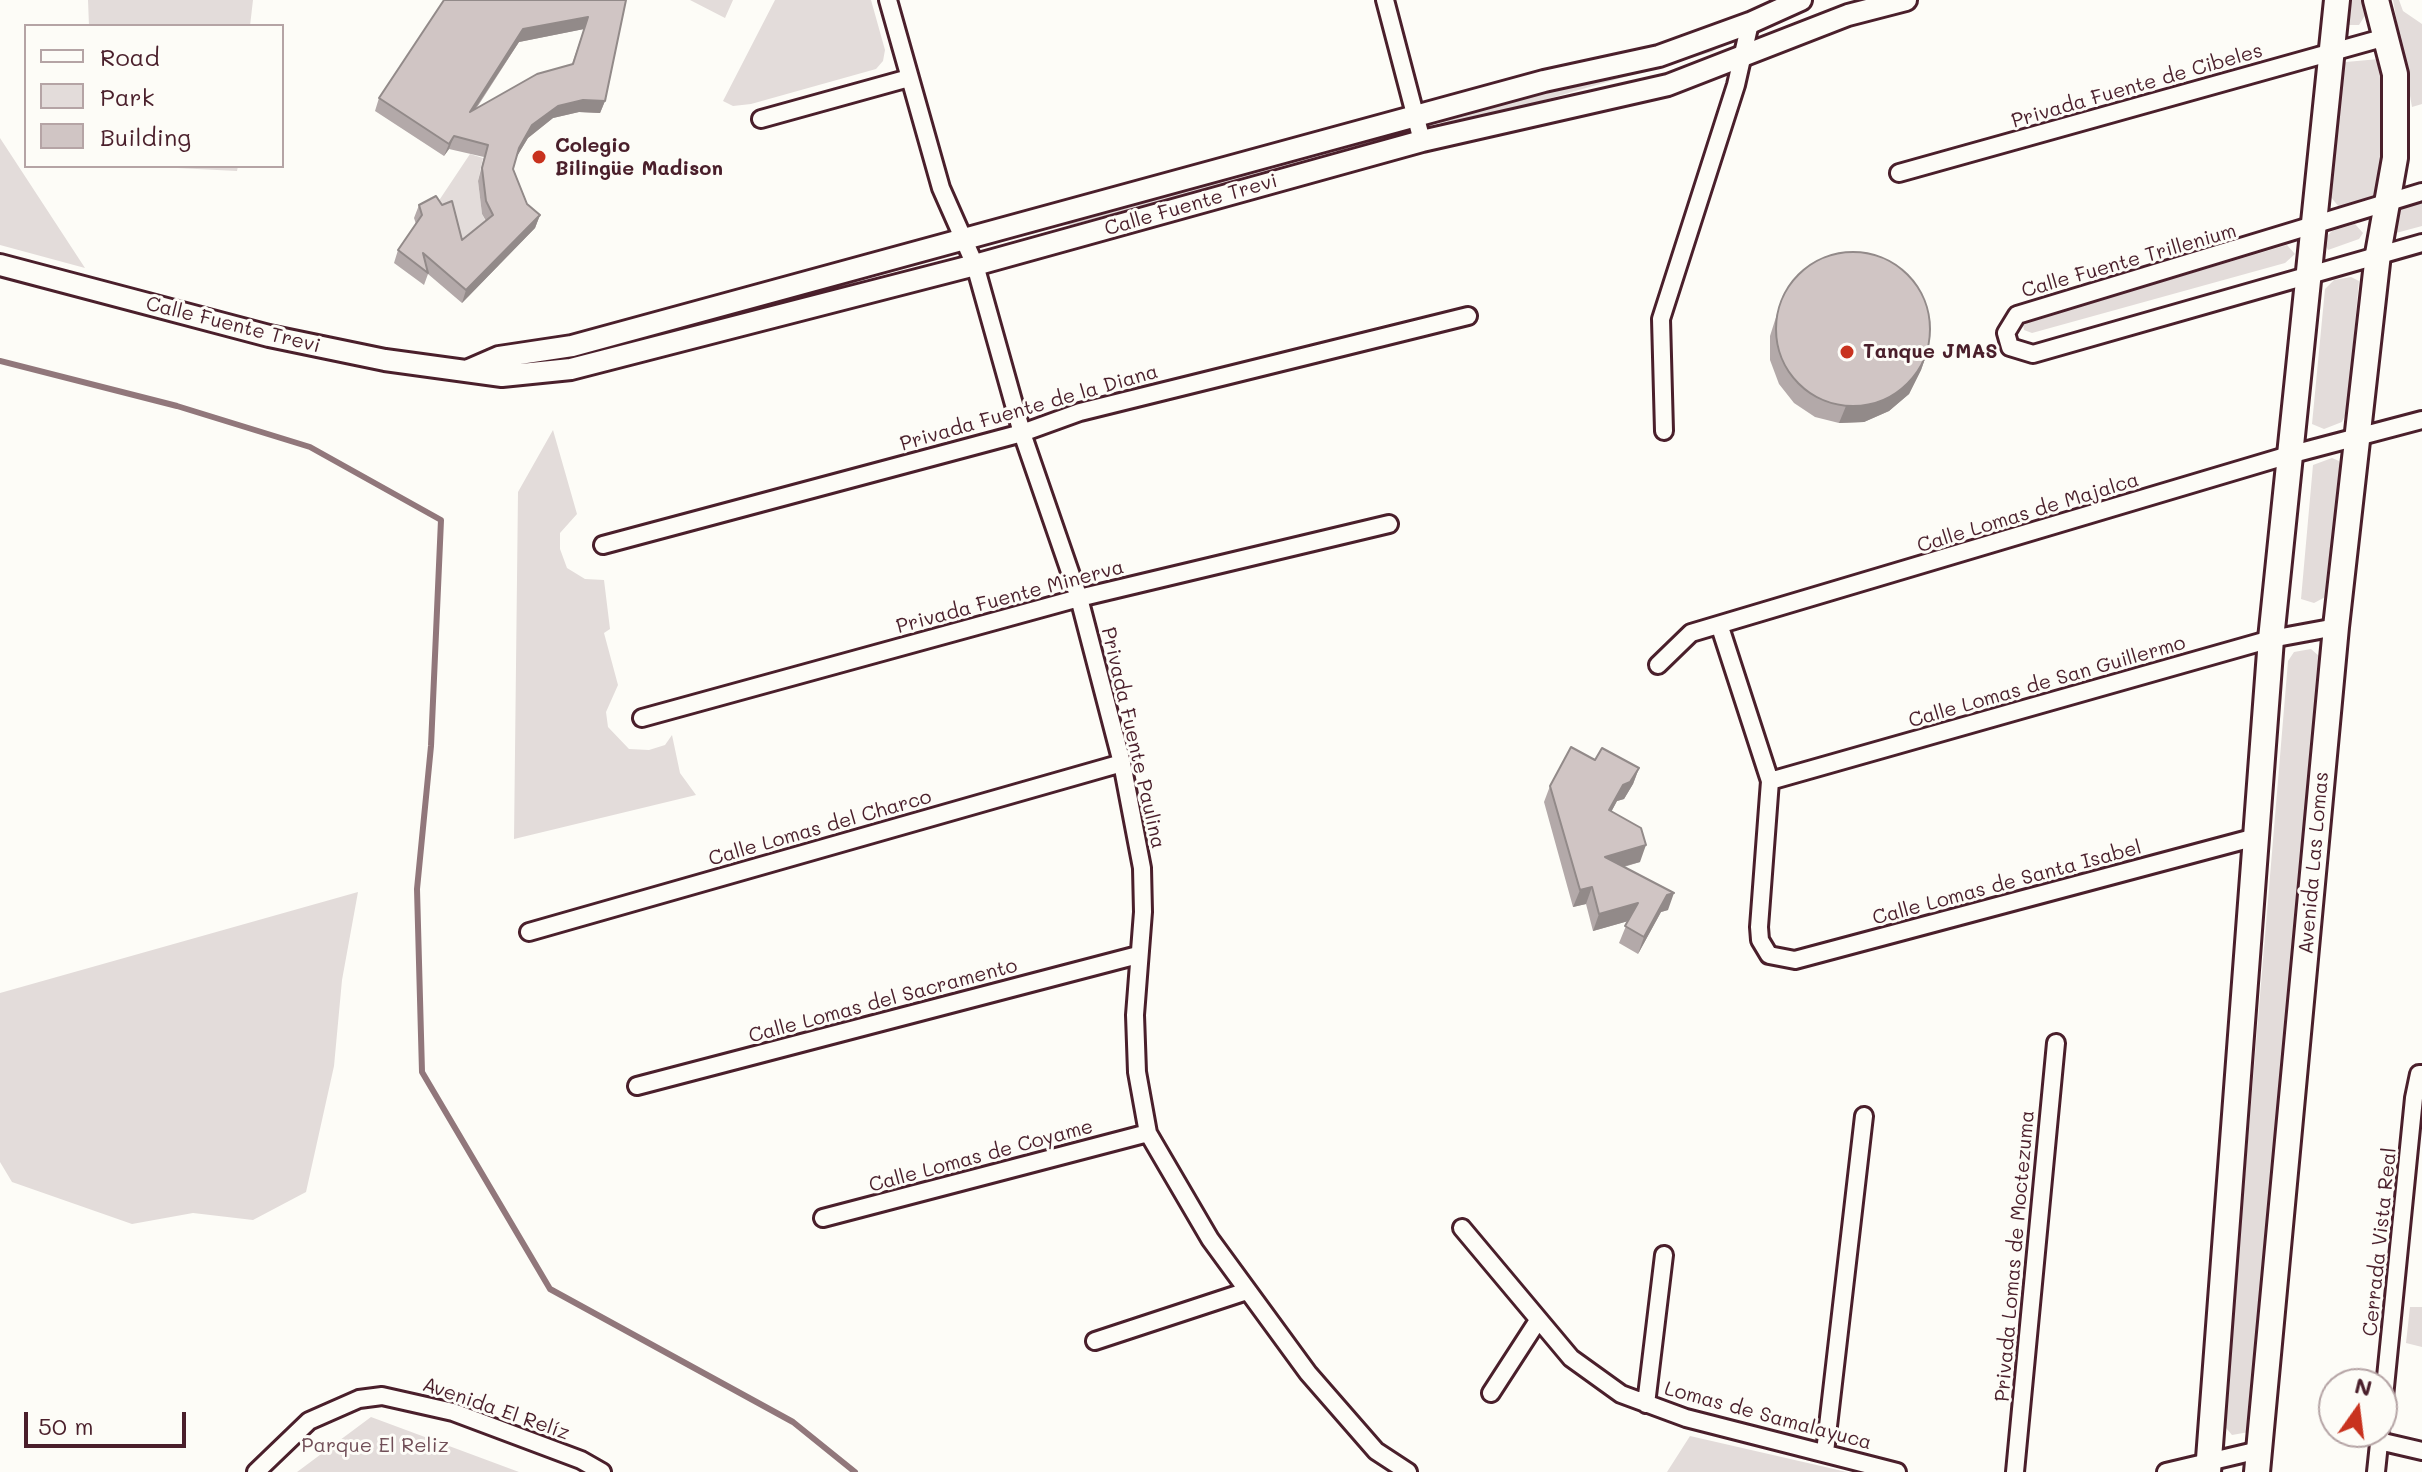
<!DOCTYPE html>
<html>
<head>
<meta charset="utf-8">
<style>
  body { margin:0 }
  #map { position:relative; width:2422px; height:1472px; overflow:hidden; background:#fdfcf7; font-family:Mali,sans-serif }
  canvas { display:block }
  .legend { position:absolute; left:24px; top:24px; width:260px; height:144px; box-sizing:border-box; background:#fdfcf7; border:2px solid #b5a4a5; margin:0; padding:10px 14px; list-style:none; font-size:24px; color:#4a1f2b }
  .legend li { display:flex; align-items:center; gap:16px; height:40px }
  .legend b { width:40px; border:2px solid #b5a4a5 }
  .north { position:absolute; left:2318px; top:1368px; width:80px; height:80px; box-sizing:border-box; background:#fdfcf7; border:2px solid #b5a4a5; border-radius:50%; rotate:14deg; font-size:22px; font-weight:700; line-height:32px; text-align:center; color:#4a1f2b }
  .north::after { content:''; display:block; margin:auto; width:28px; height:36px; background:#c8321e; clip-path:polygon(50% 0,100% 100%,50% 72%,0 100%) }
  .scale { position:absolute; left:24px; top:1412px; width:162px; height:36px; box-sizing:border-box; border:4px solid #4a1f2b; border-top:0; padding-left:10px; font-size:24px; line-height:28px; white-space:nowrap; color:#4a1f2b; -webkit-text-stroke:6px #fdfcf7; paint-order:stroke }
</style>
</head>
<body>
<div id="map">
<canvas width="2422" height="1472"></canvas>
<ul class="legend">
<li><b style="height:10px;background:#fdfcf7"></b>Road</li>
<li><b style="height:22px;background:#e3dcda"></b>Park</li>
<li><b style="height:22px;background:#d0c5c4"></b>Building</li>
</ul>
<div class="north">N</div>
<div class="scale">50 m</div>
</div>
<script>
const context = document.querySelector('canvas').getContext('2d');
context.lineJoin = 'round';
function fill(path, color) { context.fillStyle = color; context.fill(path, 'evenodd'); }
const shape = rows => new Path2D(rows.map(r => 'M' + r).join(''));
function trace(path, color, width, dash) { context.strokeStyle = color; context.lineWidth = width; context.lineCap = dash ? 'butt' : 'round'; context.setLineDash(dash || []); context.stroke(path); }
function label(font, color, halo, rows, align = 'center') {
  context.font = font + ' Mali,sans-serif'; context.lineWidth = 6; context.setLineDash([]); context.textBaseline = 'middle'; context.strokeStyle = halo; context.fillStyle = color; for (const [text, x, y, turn = 0] of rows) {
    context.save(); context.translate(x, y); context.rotate((+turn || 0) * Math.PI / 180); context.textAlign = isNaN(turn) ? turn : align; if (halo) context.strokeText(text, 0, 0); context.fillText(text, 0, 0); context.restore();
  }
}
fill(shape([
  [88,0,253,0,250,26,89,26],
  [690,0,733,0,725,18],
  [775,0,871,0,885,50,883,61,876,69,751,104,733,106,723,101],
  [2343,0,2364,0,2366,14,2359,25,2343,25],
  [2393,0,2399,0,2403,11,2422,24,2422,104,2412,107],
  [1721,39,1721,46,1712,52,1453,126,1442,124,1436,117],
  [2379,59,2383,61,2383,193,2339,207,2330,196,2341,68,2346,62],
  [0,138,85,268,0,245],
  [1340,140,1348,145,1343,152,1071,225,1060,224,1061,214],
  [470,154,483,158,478,181,482,214,489,228,460,250,438,202],
  [137,166,238,166,237,171],
  [2422,200,2422,226,2396,233,2390,229,2397,206],
  [2355,224,2363,233,2359,239,2328,250,2323,240,2332,231],
  [2287,245,2295,254,2285,263,2032,333,2024,330,2023,325,2029,321],
  [867,273,864,283,685,330,678,325],
  [2351,277,2359,281,2347,411,2342,422,2324,429,2312,424,2325,289,2334,280],
  [553,430,577,514,560,533,560,549,567,568,585,579,604,580,610,629,604,633,618,685,606,712,608,727,629,749,649,750,665,745,672,735,680,773,696,795,514,839,518,492],
  [2332,458,2339,461,2341,470,2329,595,2314,603,2301,599,2313,465],
  [2311,649,2319,656,2307,824,2249,1432,2232,1435,2226,1428,2226,1402,2288,661,2294,652],
  [358,892,342,980,334,1066,306,1192,253,1220,193,1213,132,1224,12,1182,0,1162,0,993],
  [2410,1307,2422,1307,2422,1347,2406,1343],
  [371,1417,519,1472,297,1472],
  [1690,1436,1847,1472,1667,1472]
]), '#e3dcda');
trace(shape([
  [0,361,177,406,310,447,441,520,431,746,417,889,422,1072,550,1289,793,1422,855,1472]
]), '#91777b', 6);
const minor = shape([
  [888,0,941,188,975,265,1022,433,1079,598,1122,763,1142,868,1143,912,1135,1015,1137,1072,1148,1133,1210,1239,1308,1373,1376,1451,1408,1472],
  [1385,0,1422,141],
  [761,119,909,78],
  [1899,173,2386,37],
  [2422,192,2017,315,2006,333,2010,347,2033,354,2422,243],
  [1664,431,1661,319,1736,85,1750,23],
  [603,545,1022,433,1080,412,1468,316],
  [1720,627,1770,781,1759,927,1760,940,1769,955,1795,960,2256,837],
  [1658,665,1691,633,2289,455,2422,420],
  [642,718,1079,598,1389,524],
  [1770,781,2271,639,2336,627],
  [529,932,1122,763],
  [637,1086,1138,955],
  [823,1218,1148,1133],
  [1462,1228,1571,1358,1621,1394,1686,1418,1897,1472],
  [1095,1341,1247,1291],
  [1491,1393,1537,1322],
  [1646,1404,1664,1255],
  [2382,1417,2414,1098,2419,1074,2422,1074],
  [2379,1441,2422,1451],
  [1825,1452,1864,1116],
  [256,1472,309,1421,359,1399,382,1396,453,1412,581,1460,602,1472],
  [2015,1472,2056,1043],
  [2166,1472,2259,1450],
  [2376,1472,2380,1434]
]);
const tertiary = shape([
  [0,265,269,336,385,360,502,376,571,369,975,265,1422,141,1668,85,1848,15,1906,0],
  [469,370,499,357,572,346,1544,81,1659,56,1750,23,1801,0]
]);
const secondary = shape([
  [2208,1472,2271,639,2337,0],
  [2257,1472,2336,627,2378,254,2395,158,2395,74,2376,0]
]);
trace(minor, '#4a1f2b', 22);
trace(tertiary, '#4a1f2b', 26);
trace(secondary, '#4a1f2b', 30);
trace(minor, '#fdfcf7', 16);
trace(tertiary, '#fdfcf7', 20);
trace(secondary, '#fdfcf7', 24);
fill(shape([
  [444,0,626,0,605,101,600,113,579,112,553,118,528,138,516,158,513,169,527,204,540,215,535,228,462,303,428,274,424,285,394,263,398,250,416,224,414,218,419,205,462,240,486,221,482,214,478,181,484,157,449,149,444,156,375,111,379,98],
  [584,29,572,64,476,109,519,42],
  [1783,295,1927,353,1921,370,1909,394,1889,411,1864,422,1839,423,1815,417,1794,403,1779,384,1770,360,1770,336],
  [1595,760,1639,768,1633,784,1624,799,1617,801,1611,812,1640,862,1624,867,1668,910,1661,912,1638,954,1619,943,1628,921,1593,931,1586,904,1573,907,1544,802,1550,786]
]), '#b3a9a9');
fill(shape([
  [588,17,584,29,519,42,465,124,470,112,523,29],
  [583,100,605,101,600,113,579,112,553,118,528,138,514,161,519,148,532,125,558,106],
  [454,136,449,149,444,156,449,144],
  [540,215,535,228,462,303,466,290],
  [1927,353,1921,370,1909,394,1889,411,1864,422,1839,423,1846,406],
  [1639,768,1633,784,1624,799,1617,801,1603,827,1609,810,1623,785],
  [1646,845,1640,862,1599,873,1605,857],
  [1592,887,1586,904,1573,907,1580,890],
  [1674,893,1668,910,1661,912,1638,954,1644,937,1667,895],
  [1638,903,1632,920,1593,931,1599,914]
]), '#928a89');
const building = shape([
  [444,0,626,0,605,101,583,100,558,106,532,125,519,148,513,169,527,204,540,215,466,290,423,253,428,273,398,250,422,215,419,205,436,196,442,205,452,201,462,240,493,215,486,201,482,168,488,145,454,136,449,144,379,98,444,0],
  [588,17,573,64,537,74,470,112,523,29,588,17],
  '1776 329a77 77 0 1 1 154 0a77 77 0 1 1-154 0Z',
  [1571,747,1595,760,1602,748,1639,768,1630,782,1623,785,1609,810,1641,828,1646,845,1605,857,1674,893,1667,895,1644,937,1625,926,1638,903,1599,914,1592,887,1580,890,1550,786,1571,747]
]);
fill(building, '#d0c5c4');
trace(building, '#928a89', 2);
for (const [x, y, r, color] of [
  [539,157,8,"#c8321e"],
  [1847,352,8,"#c8321e"]
]) { const dot = new Path2D(); dot.arc(x, y, r, 0, 2 * Math.PI); context.fillStyle = color; context.fill(dot); trace(dot, '#fdfcf7', 3); }
label('20px', '#4a1f2b', '#fdfcf7', [
  ["Privada Fuente de Cibeles",2137,86,-16],
  ["Calle Fuente Trevi",1191,205,-16],
  ["Calle Fuente Trillenium",2129,261,-16],
  ["Calle Fuente Trevi",233,325,14],
  ["Privada Fuente de la Diana",1029,408,-16],
  ["Calle Lomas de Majalca",2028,513,-17],
  ["Privada Fuente Minerva",1010,597,-15],
  ["Calle Lomas de San Guillermo",2047,682,-16],
  ["Privada Fuente Paulina",1133,738,77],
  ["Calle Lomas del Charco",820,828,-16],
  ["Avenida Las Lomas",2314,863,-85],
  ["Calle Lomas de Santa Isabel",2007,883,-15],
  ["Calle Lomas del Sacramento",883,1001,-15],
  ["Calle Lomas de Coyame",981,1156,-15],
  ["Cerrada Vista Real",2380,1242,-84],
  ["Privada Lomas de Moctezuma",2015,1256,-85],
  ["Avenida El Relíz",496,1409,19],
  ["Lomas de Samalayuca",1768,1416,15]
]);
label('bold 20px', '#4a1f2b', '#fdfcf7', [
  ["Colegio",555,146],
  ["Bilingüe Madison",555,169],
  ["Tanque JMAS",1863,352]
], 'left');
label('20px', '#704e57', '#fdfcf7', [
  ["Parque El Reliz",375,1446]
]);
</script>
</body>
</html>
